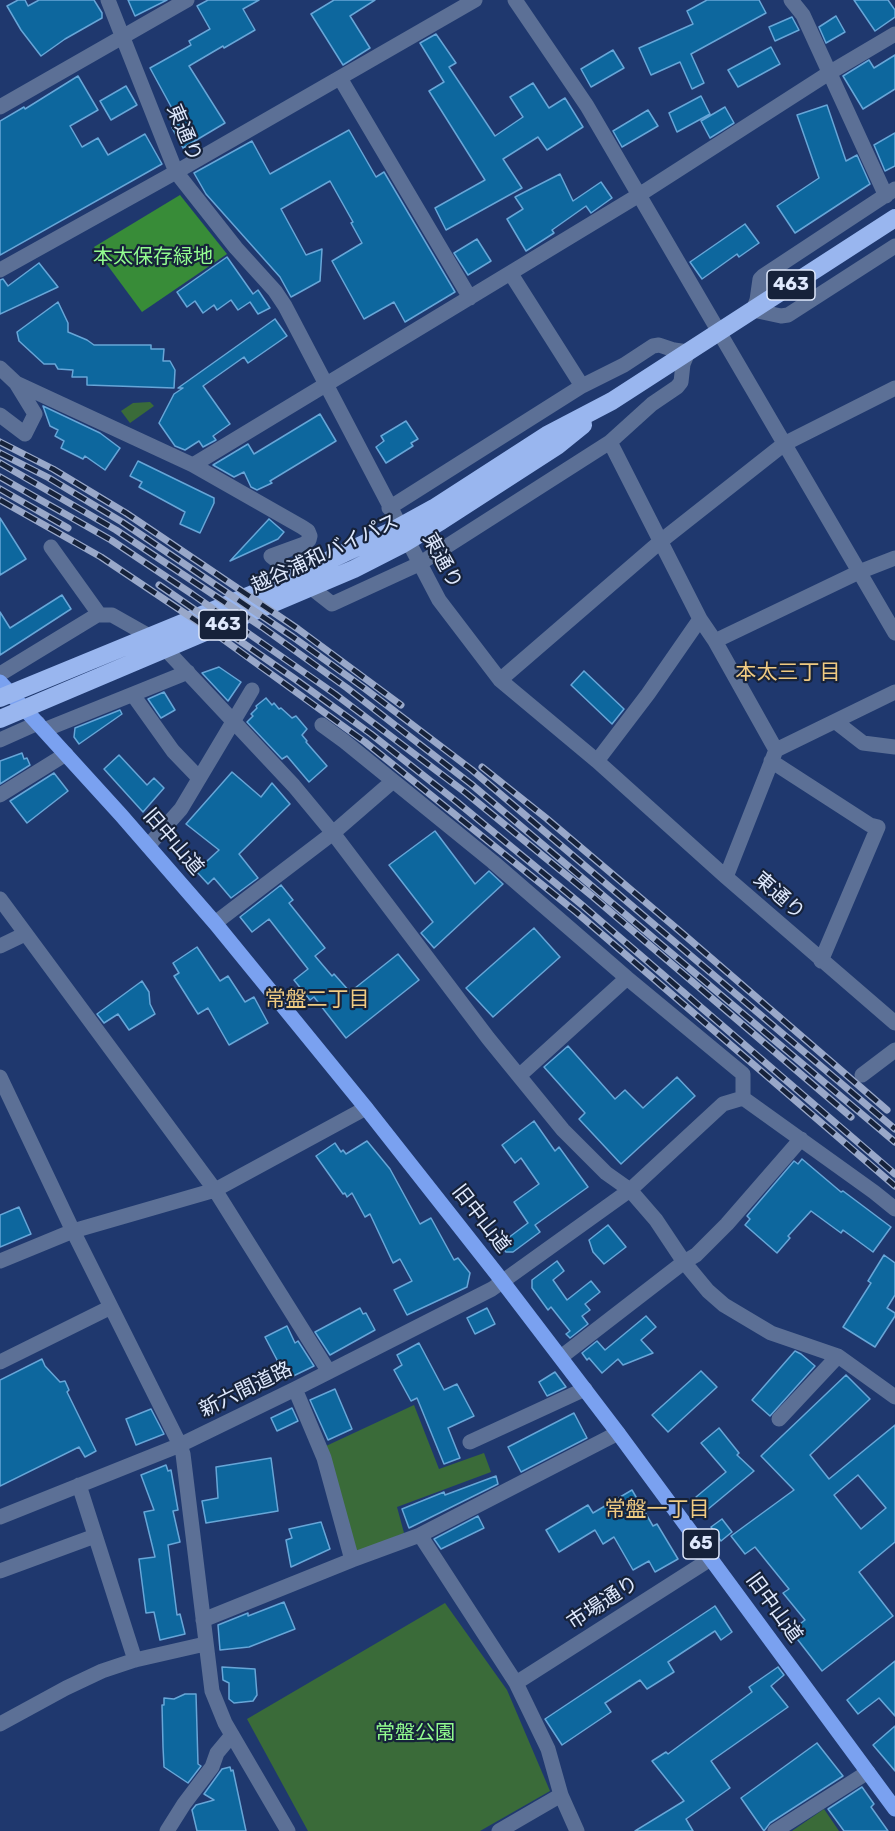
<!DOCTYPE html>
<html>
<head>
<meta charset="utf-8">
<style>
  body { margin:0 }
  canvas { display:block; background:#1f386e }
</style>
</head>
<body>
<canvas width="895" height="1831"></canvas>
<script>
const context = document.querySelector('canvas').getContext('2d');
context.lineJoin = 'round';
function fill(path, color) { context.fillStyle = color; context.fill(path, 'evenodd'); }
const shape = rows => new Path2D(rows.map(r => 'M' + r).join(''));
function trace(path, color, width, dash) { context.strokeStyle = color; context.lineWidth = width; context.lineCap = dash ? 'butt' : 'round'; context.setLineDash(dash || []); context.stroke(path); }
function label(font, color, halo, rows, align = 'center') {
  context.font = font + ' Rubik,"Noto Sans JP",sans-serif'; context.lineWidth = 4.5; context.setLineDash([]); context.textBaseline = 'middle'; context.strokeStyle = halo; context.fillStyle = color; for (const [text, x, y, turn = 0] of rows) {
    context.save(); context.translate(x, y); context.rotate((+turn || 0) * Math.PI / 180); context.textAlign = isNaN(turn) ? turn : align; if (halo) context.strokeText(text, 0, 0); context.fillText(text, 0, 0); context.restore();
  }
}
fill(shape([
  [150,402,154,406,130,423,121,411,133,403],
  [414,1405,439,1469,484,1453,491,1472,397,1507,404,1533,357,1553,326,1446],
  [445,1603,507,1690,550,1791,480,1831,308,1831,247,1719],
  [824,1809,839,1831,792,1831]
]), '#3a6b39');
fill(shape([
  [180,195,227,254,142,312,94,247]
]), '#388c38');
const building = shape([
  [18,0,25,0,28,6,39,0,94,0,102,13,102,18,65,39,41,56,21,30,7,6,18,0],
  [128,0,167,0,135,16,128,0],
  [208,0,259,0,243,9,255,30,224,48,223,46,189,66,225,123,183,148,172,128,180,123,150,68,191,45,189,41,210,29,197,6,208,0],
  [334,0,375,0,350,16,370,48,343,65,311,14,334,0],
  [707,0,759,0,766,13,691,54,704,83,692,89,680,62,651,75,639,48,693,24,687,11,707,0],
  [854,0,888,0,895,10,895,17,875,31,854,0],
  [836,16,845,32,826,43,819,27,836,16],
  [792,17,799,30,775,41,769,27,792,17],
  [436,34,456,63,449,67,495,136,523,117,510,97,533,83,549,108,565,98,583,127,547,150,538,137,503,159,522,188,446,230,435,208,485,180,429,91,444,82,420,43,436,34],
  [771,47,780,64,738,87,728,70,771,47],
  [613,50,624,68,591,87,581,69,613,50],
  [895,55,895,89,863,109,843,76,869,60,874,68,895,55],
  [78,76,98,110,70,126,82,147,98,138,108,155,145,134,162,164,0,255,0,121,24,107,25,109,78,76],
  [126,86,137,105,111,120,100,101,126,86],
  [701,96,710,114,677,132,669,113,701,96],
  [827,105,846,161,857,155,870,184,795,233,777,206,819,178,797,115,827,105],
  [725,107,734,123,710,138,701,121,725,107],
  [648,110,658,126,622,147,613,131,648,110],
  [349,130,376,177,384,172,455,292,405,322,394,302,364,319,332,261,362,243,351,223,353,222,330,181,281,209,306,255,322,249,320,281,291,297,280,277,206,194,194,173,252,141,270,174,349,130],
  [895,133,895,166,885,171,874,145,895,133],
  [560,174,573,201,601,182,612,198,591,213,586,206,552,230,554,233,526,251,507,219,523,209,515,197,560,174],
  [745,224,759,243,739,257,737,254,702,279,690,262,745,224],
  [477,239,491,261,468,275,454,253,477,239],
  [227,257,253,294,258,290,270,308,258,314,250,302,238,310,231,300,217,310,214,305,203,313,195,301,187,307,177,292,227,257],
  [39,263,58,287,0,314,0,280,3,279,8,286,39,263],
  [58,302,68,323,68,332,87,340,94,345,151,345,151,349,164,349,163,361,170,361,175,370,174,388,87,385,87,377,72,377,73,370,58,369,55,364,44,364,19,341,17,332,58,302],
  [275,319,287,336,248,363,244,357,203,386,230,424,213,436,216,440,203,447,199,441,185,450,175,446,159,423,174,394,183,388,178,388,275,319],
  [43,406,100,433,120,448,105,470,85,456,83,459,61,448,64,441,55,436,58,430,50,426,43,406],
  [320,414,336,441,270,481,272,483,257,490,251,487,244,472,234,477,213,465,248,444,254,454,320,414],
  [406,421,418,439,411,443,413,446,386,463,376,447,384,441,381,436,406,421],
  [138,461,214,498,214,503,200,533,180,524,185,512,139,487,142,482,130,476,138,461],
  [0,518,26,559,0,575,0,518],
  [269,519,284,532,278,539,230,561,269,519],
  [62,595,71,609,0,655,0,612,10,628,62,595],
  [219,667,241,682,228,701,202,673,219,667],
  [584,671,624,709,612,724,571,685,584,671],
  [164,692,175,710,161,718,148,699,164,692],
  [266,698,272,705,274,703,279,709,281,708,292,718,296,716,307,729,302,735,307,741,306,742,327,766,309,782,287,756,282,759,247,722,253,716,251,714,257,708,256,706,266,698],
  [120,710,122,714,79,744,74,737,75,728,120,710],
  [22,753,24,759,27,758,30,765,0,784,0,761,22,753],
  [119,755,147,785,154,778,164,788,143,812,104,769,119,755],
  [232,772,261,797,272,783,290,804,239,854,258,878,231,898,214,878,208,884,196,871,219,850,186,824,232,772],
  [54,773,68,791,27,823,10,801,54,773],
  [435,831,475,884,489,871,503,884,434,948,421,933,433,922,389,865,435,831],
  [281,885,293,900,289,903,325,948,315,956,332,976,334,974,350,992,398,954,419,980,346,1038,314,997,310,1000,294,980,308,969,269,919,252,932,240,917,281,885],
  [534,928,560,957,493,1017,466,988,534,928],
  [197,947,220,981,228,976,245,1002,254,997,268,1023,229,1045,208,1008,198,1014,174,976,179,973,173,963,197,947],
  [142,981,149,992,150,1004,155,1014,129,1030,118,1014,104,1023,97,1014,142,981],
  [568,1046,615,1099,625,1090,643,1108,677,1077,695,1096,621,1164,579,1119,585,1113,544,1067,568,1046],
  [534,1121,555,1151,559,1147,588,1187,535,1225,540,1232,513,1252,506,1252,500,1244,528,1223,514,1202,539,1184,521,1158,515,1163,502,1145,534,1121],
  [367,1141,390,1169,420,1224,431,1218,454,1260,458,1258,470,1273,467,1287,407,1315,394,1290,412,1281,400,1259,393,1263,370,1214,365,1217,352,1193,347,1197,345,1193,343,1194,316,1156,335,1143,341,1152,343,1150,346,1154,367,1141],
  [802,1159,841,1192,843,1191,891,1227,873,1252,843,1230,841,1233,811,1211,788,1236,790,1238,777,1253,745,1225,750,1219,747,1216,794,1161,798,1164,802,1159],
  [19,1207,31,1234,0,1247,0,1215,19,1207],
  [608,1225,626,1247,604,1264,593,1252,589,1240,608,1225],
  [884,1255,895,1263,895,1295,887,1308,895,1313,895,1316,875,1347,843,1327,871,1283,868,1281,884,1255],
  [557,1261,564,1271,553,1280,567,1300,591,1281,600,1292,585,1304,590,1310,582,1316,588,1324,570,1338,566,1334,570,1331,551,1307,548,1310,532,1288,532,1280,557,1261],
  [360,1308,363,1314,366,1313,375,1330,330,1355,315,1332,360,1308],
  [487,1308,495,1324,475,1334,467,1318,487,1308],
  [646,1316,656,1327,641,1340,653,1353,623,1365,618,1359,602,1373,589,1358,587,1360,582,1353,597,1341,605,1350,646,1316],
  [287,1326,295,1343,298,1341,314,1366,287,1379,265,1337,287,1326],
  [419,1343,444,1390,457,1384,474,1416,448,1428,460,1458,444,1464,417,1398,411,1401,394,1370,402,1365,397,1355,419,1343],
  [795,1351,801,1354,815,1366,770,1416,752,1400,795,1351],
  [42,1359,45,1366,60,1382,65,1381,69,1390,67,1392,96,1451,85,1457,79,1447,0,1486,0,1380,42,1359],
  [701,1371,717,1387,668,1432,652,1415,701,1371],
  [555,1372,566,1387,547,1396,539,1382,555,1372],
  [846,1375,870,1399,810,1455,829,1479,895,1425,895,1542,859,1572,893,1616,822,1671,791,1631,805,1620,783,1593,789,1589,755,1547,745,1554,731,1536,794,1490,761,1456,846,1375],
  [858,1475,886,1508,861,1529,834,1495,858,1475],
  [335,1389,352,1429,328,1440,310,1400,335,1389],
  [292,1408,298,1421,277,1431,271,1418,292,1408],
  [151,1409,164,1434,136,1445,126,1419,151,1409],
  [574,1413,587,1438,521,1472,508,1447,574,1413],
  [719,1428,739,1453,737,1455,754,1471,707,1510,696,1497,726,1472,701,1443,719,1428],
  [271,1458,278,1511,206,1523,202,1501,218,1498,216,1467,271,1458],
  [166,1465,168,1471,171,1470,178,1510,173,1511,180,1542,168,1545,177,1615,180,1614,185,1634,160,1640,154,1612,146,1613,139,1559,155,1557,144,1512,154,1510,141,1475,166,1465],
  [496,1476,498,1484,409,1528,402,1509,444,1492,445,1495,496,1476],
  [632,1490,653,1526,657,1524,678,1559,655,1572,649,1561,633,1570,614,1537,603,1544,595,1530,559,1552,546,1530,588,1505,593,1513,632,1490],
  [478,1516,484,1528,441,1549,434,1539,478,1516],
  [722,1519,732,1532,721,1541,711,1527,722,1519],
  [321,1522,330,1549,291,1567,286,1540,292,1538,289,1529,321,1522],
  [284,1602,295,1629,249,1647,220,1650,218,1625,248,1613,248,1616,284,1602],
  [715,1606,732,1632,721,1640,715,1631,668,1662,674,1672,647,1689,640,1680,605,1703,611,1712,562,1745,545,1719,715,1606],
  [895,1661,895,1716,879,1698,858,1714,847,1700,895,1661],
  [222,1667,255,1669,257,1695,253,1701,234,1703,229,1699,229,1683,223,1680,222,1667],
  [778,1667,784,1675,771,1686,788,1707,711,1761,730,1788,686,1819,693,1831,635,1831,684,1801,652,1761,666,1752,668,1754,752,1692,749,1687,778,1667],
  [185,1694,196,1694,198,1764,201,1766,188,1783,164,1767,163,1747,162,1705,164,1705,164,1698,174,1699,185,1694],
  [895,1726,895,1771,873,1745,895,1726],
  [817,1743,843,1776,770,1823,764,1831,741,1798,817,1743],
  [230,1767,231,1771,233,1770,246,1831,197,1831,192,1810,196,1805,214,1800,204,1794,222,1769,230,1767],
  [862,1787,874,1804,871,1807,888,1831,844,1831,828,1809,862,1787]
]);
fill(building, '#0d679e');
trace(building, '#67a6d8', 1.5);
trace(shape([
  [108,0,176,172,236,248,275,291,285,306,439,600,500,680,597,761,726,877,895,1023],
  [515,0,587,106,895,633],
  [791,0,803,15,886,196],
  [340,78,470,298],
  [0,107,187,0],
  [895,189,763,276,760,279,757,300,753,310,781,316,788,315,895,246],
  [0,270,176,172,475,0],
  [511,274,582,386],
  [0,368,16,383,193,465,302,527,308,531,310,536,309,540,304,544,271,556,332,604,419,564,610,442,652,404,677,387,681,382,683,364,688,352,674,350,659,345,653,346,624,365,582,386,389,508],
  [0,415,25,434,35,414,16,383],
  [610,442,700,619,715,641,776,750],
  [193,465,639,195,829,73,895,34],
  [51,547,99,614],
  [715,641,859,572,895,558],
  [0,674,97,615,112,615,158,641,294,786,333,833,488,1038,563,1130,606,1173,630,1190,656,1220,684,1262,708,1291,724,1305,771,1333,838,1356,895,1397],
  [500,680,661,541,784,444,895,388],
  [133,695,173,751,199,778],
  [836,722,863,743,895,747],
  [322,725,344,741,493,862,627,978,743,1074,743,1098],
  [44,730,188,672],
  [0,740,38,723],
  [597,761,648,694,700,619],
  [771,761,870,825,878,827,821,961],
  [0,795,66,754],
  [148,846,181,809,252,690],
  [726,877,776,750,895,692],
  [0,899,215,1190,329,1372],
  [215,923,333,833,393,781],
  [0,946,25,934],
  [862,1075,895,1050],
  [519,1076,627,978],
  [0,1077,73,1231,180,1445,183,1454,212,1691,225,1723,288,1831],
  [0,1261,73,1231,215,1190,366,1108],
  [561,1357,684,1262,696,1255,727,1224,801,1139],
  [0,1362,111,1307],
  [295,1389,324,1458,352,1560],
  [779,1419,838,1356],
  [470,1442,585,1389],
  [79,1485,135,1660],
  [0,1517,180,1445,295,1389,492,1289,630,1190,723,1104,743,1098,874,1192,895,1209],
  [420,1535,618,1433],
  [0,1571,95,1536],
  [203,1620,352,1560,420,1535,516,1683,548,1749,561,1795,577,1831],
  [516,1683,712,1558],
  [0,1724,66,1688,102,1671,135,1660,205,1644],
  [167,1831,184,1804,212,1767,217,1753,232,1735],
  [499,1831,561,1795],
  [775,1831,868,1772]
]), '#5c7096', 15);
trace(shape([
  [0,682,121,815,215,923,366,1108,496,1273,618,1433,895,1809]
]), '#7aa1f0', 15);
trace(shape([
  [0,698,282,582,394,530,434,508,547,435,612,401,895,218],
  [0,719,354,569,401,545,441,521,557,446,583,425]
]), '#99b6ef', 18);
const rail = shape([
  [0,442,53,469,126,513,298,629,401,705],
  [0,453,49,478,122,522,293,637,364,688,472,770,895,1129],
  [0,463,116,530,262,627,347,688,471,784,895,1142],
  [0,477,111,540,192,594,335,694,466,793,592,896,851,1117],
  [0,489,68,528],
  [0,500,101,557,213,632,365,742,576,912,895,1186],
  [159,585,295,679,371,734,457,802,582,905,895,1174],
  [482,767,546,818,682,933,887,1110]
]);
trace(rail, '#99a8c9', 7);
trace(rail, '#16223a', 4.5, [14]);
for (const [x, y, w] of [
  [791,285,48],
  [223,625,48],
  [701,1544,36]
]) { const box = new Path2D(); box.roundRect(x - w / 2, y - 15, w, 30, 4.5); context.fillStyle = '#16223a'; context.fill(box); trace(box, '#dfe9fd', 1.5); }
label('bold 18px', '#dfe9fd', null, [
  ["463",791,285],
  ["463",223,625],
  ["65",701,1544]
]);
label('20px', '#dfe9fd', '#16223a', [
  ["東通り",184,133,67],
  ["越谷浦和バイパス",325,554,-25],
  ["東通り",442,561,61],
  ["旧中山道",173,842,49],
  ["東通り",779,896,41],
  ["旧中山道",481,1219,52],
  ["新六間道路",246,1390,-26],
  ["市場通り",603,1603,-33],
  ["旧中山道",774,1608,54]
]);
label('20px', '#92fc8f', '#16223a', [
  ["本太保存緑地",153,257],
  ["常盤公園",415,1733]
]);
label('21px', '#efca82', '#16223a', [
  ["本太三丁目",788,673],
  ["常盤二丁目",317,1000],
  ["常盤一丁目",657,1510]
]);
</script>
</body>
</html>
